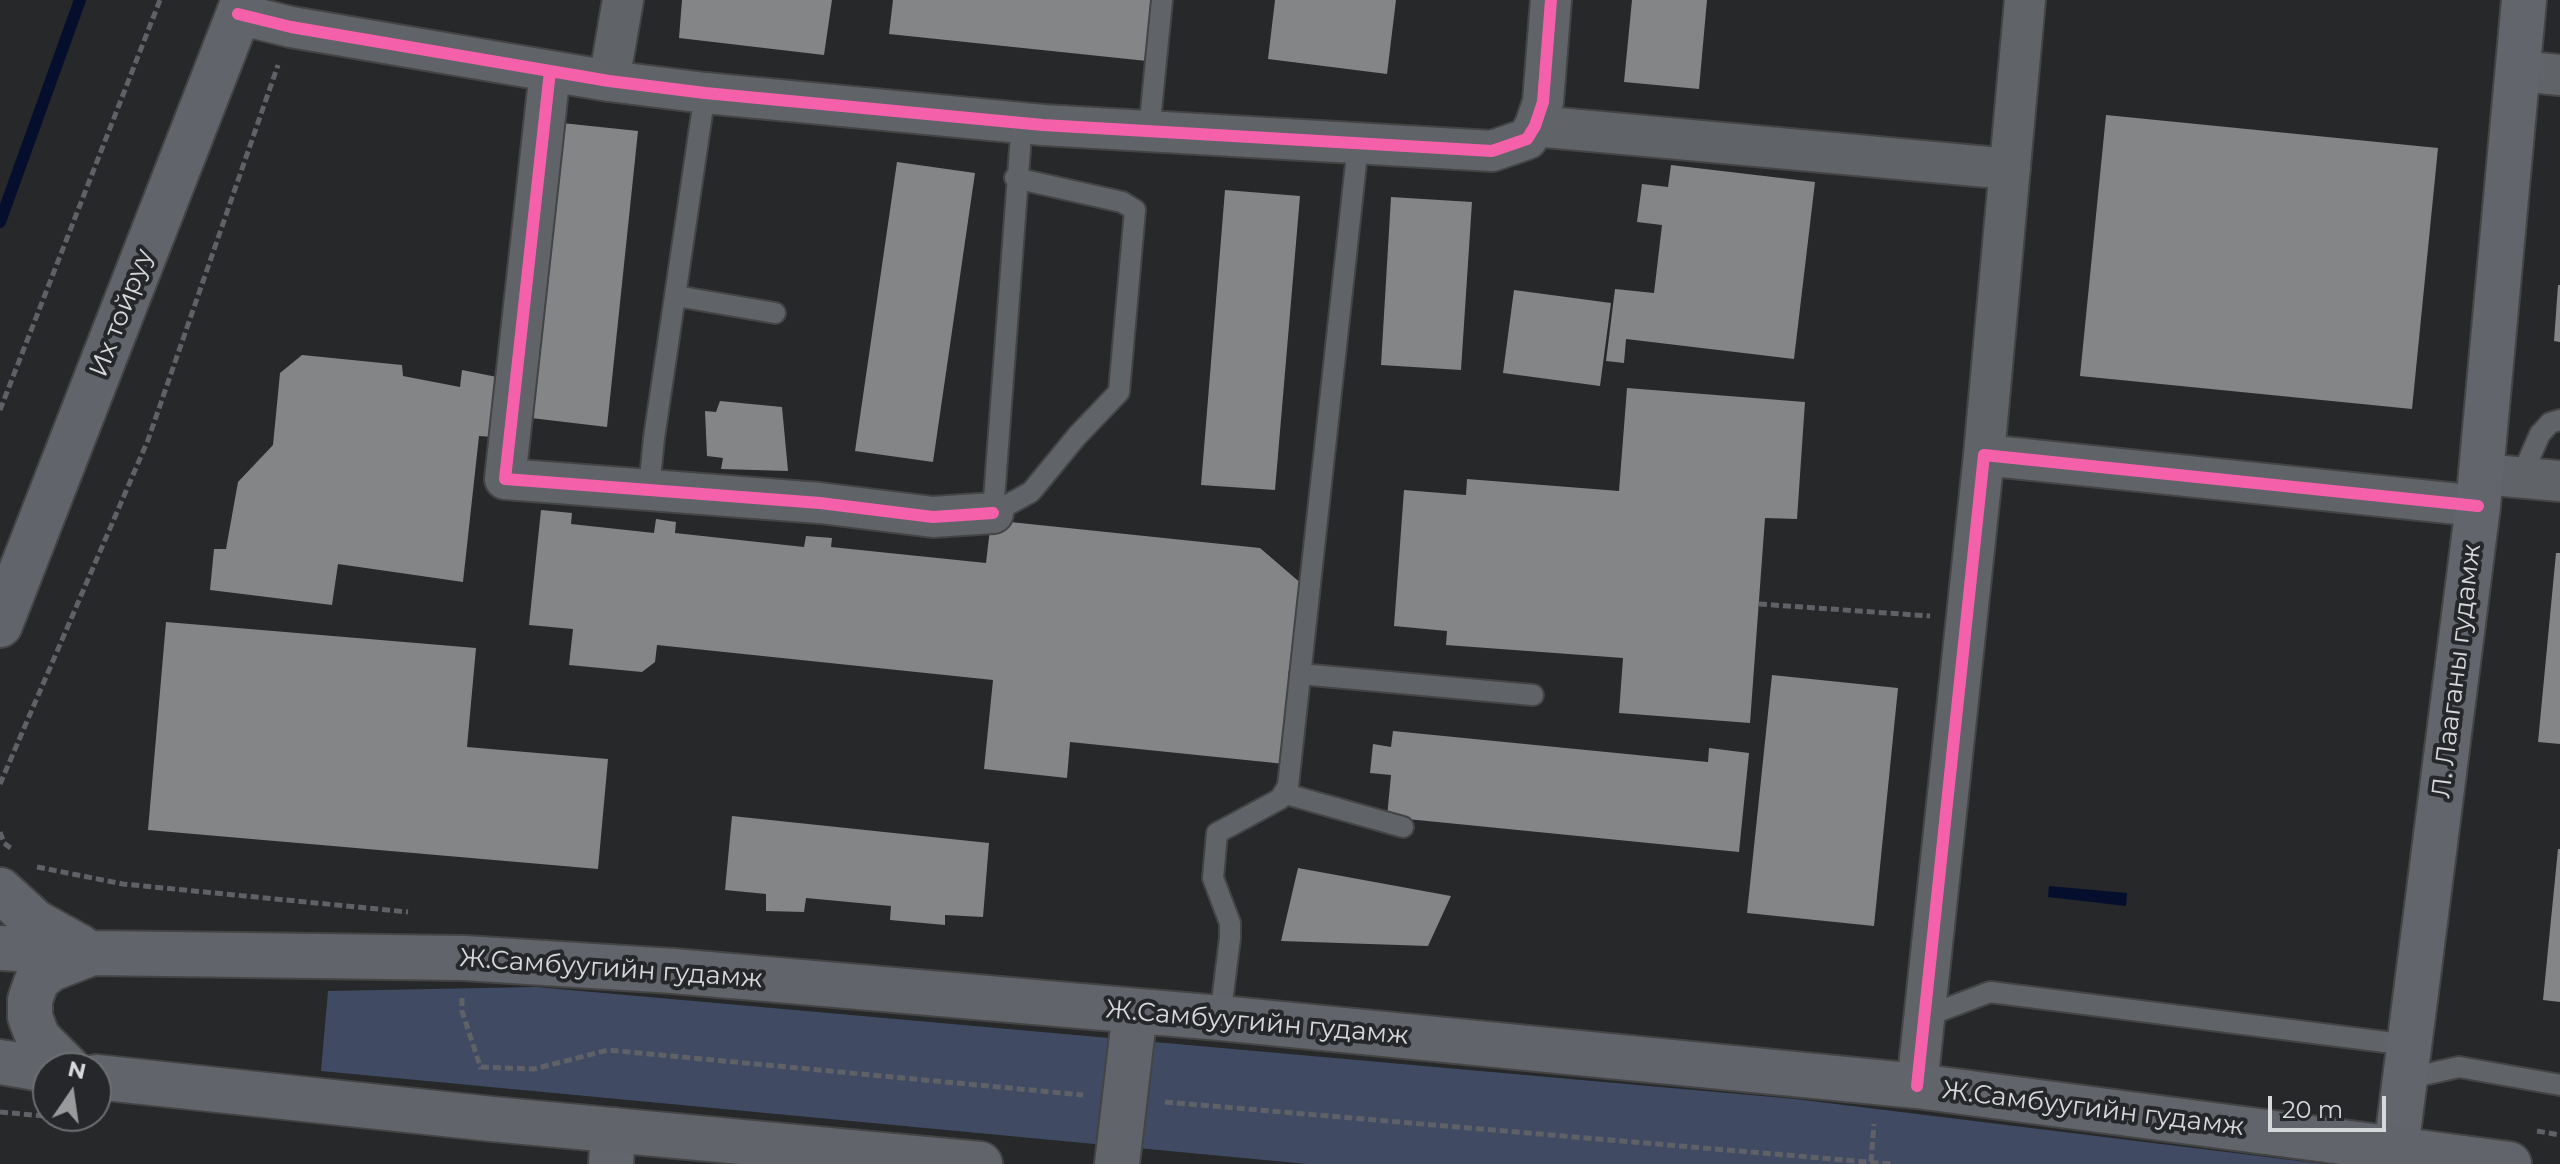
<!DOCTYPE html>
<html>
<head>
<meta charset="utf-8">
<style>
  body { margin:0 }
  #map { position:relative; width:2560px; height:1164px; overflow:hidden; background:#27282a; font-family:Montserrat,sans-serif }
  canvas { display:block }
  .north { position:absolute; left:32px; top:1052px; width:80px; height:80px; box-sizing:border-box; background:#26272b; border:2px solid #6d6e71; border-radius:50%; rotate:13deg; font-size:22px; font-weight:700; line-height:32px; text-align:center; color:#d7d8da }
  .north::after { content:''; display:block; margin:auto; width:28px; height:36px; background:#999a9c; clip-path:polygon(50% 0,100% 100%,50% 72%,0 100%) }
  .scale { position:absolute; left:2268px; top:1096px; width:118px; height:36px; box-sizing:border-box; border:4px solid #d7d8da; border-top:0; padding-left:10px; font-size:24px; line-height:28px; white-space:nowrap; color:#d7d8da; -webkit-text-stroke:6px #26272b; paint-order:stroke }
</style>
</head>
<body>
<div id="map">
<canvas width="2560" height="1164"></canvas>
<div class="north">N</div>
<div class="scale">20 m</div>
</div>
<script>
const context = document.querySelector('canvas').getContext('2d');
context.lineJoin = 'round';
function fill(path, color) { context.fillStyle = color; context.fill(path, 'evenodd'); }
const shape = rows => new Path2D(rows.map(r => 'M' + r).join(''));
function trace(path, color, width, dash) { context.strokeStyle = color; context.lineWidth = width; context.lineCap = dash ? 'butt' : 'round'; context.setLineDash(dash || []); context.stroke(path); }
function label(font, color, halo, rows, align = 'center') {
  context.font = font + ' Montserrat,sans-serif'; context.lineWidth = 8; context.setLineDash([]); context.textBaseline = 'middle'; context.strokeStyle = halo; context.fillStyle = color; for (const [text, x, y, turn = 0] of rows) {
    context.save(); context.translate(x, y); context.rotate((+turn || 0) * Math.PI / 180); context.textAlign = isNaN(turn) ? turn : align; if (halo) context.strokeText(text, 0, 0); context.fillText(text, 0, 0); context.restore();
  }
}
fill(shape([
  [536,987,1795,1099,2324,1164,1307,1164,321,1071,328,991]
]), '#404b63');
fill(shape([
  [2049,886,2127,893,2126,906,2048,897]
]), '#060e2d');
trace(shape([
  [0,222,80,0]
]), '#060e2d', 12);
fill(shape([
  [682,0,832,0,824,55,679,38],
  [893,0,1153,0,1147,61,889,34],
  [1275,0,1396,0,1387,74,1268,59],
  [1632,0,1707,0,1699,89,1624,82],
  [2106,115,2438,148,2412,409,2080,376],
  [562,123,638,131,607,427,531,418],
  [897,162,975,173,933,462,855,451],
  [1671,165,1815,182,1794,359,1626,339,1624,363,1606,361,1615,289,1654,293,1662,225,1637,222,1642,184,1668,187],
  [1225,190,1300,196,1275,490,1201,485],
  [1391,197,1472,202,1461,370,1381,365],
  [2558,285,2560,285,2560,342,2554,341],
  [1514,290,1611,303,1600,386,1503,373],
  [302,355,402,365,403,376,460,387,462,370,497,377,493,437,479,436,463,582,338,564,332,605,210,590,214,549,226,549,238,482,273,445,280,373],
  [1627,388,1805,402,1797,519,1765,518,1750,723,1619,713,1623,658,1446,645,1447,631,1394,626,1404,490,1466,495,1467,479,1619,491],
  [720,401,782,407,788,471,721,469,723,458,707,456,705,411,716,412],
  [541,510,572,513,571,524,654,533,656,519,676,522,675,533,804,547,806,536,832,538,831,547,986,563,991,520,1260,548,1303,585,1285,764,1070,742,1067,778,984,769,993,680,657,645,655,662,642,672,569,665,573,629,529,625],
  [2556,553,2560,553,2560,744,2538,742],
  [166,622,476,648,467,747,608,759,598,869,148,830],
  [1772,675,1898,688,1874,926,1747,913],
  [1393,731,1708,762,1709,748,1749,753,1739,852,1387,817,1391,775,1370,773,1373,744,1391,747],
  [732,816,989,843,983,917,945,915,945,925,890,920,891,906,806,898,804,912,766,911,766,894,725,890],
  [2558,849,2560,849,2560,1002,2543,1000],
  [1298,868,1451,896,1428,946,1281,941]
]), '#848586');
const lane = shape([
  [1149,131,1162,0],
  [676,296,775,313],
  [2521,477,2540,434,2550,423,2560,420],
  [649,489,654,438,705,93],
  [993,513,1031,492,1077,436,1119,392,1135,210,1122,202,1015,178],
  [993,513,1022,122],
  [1300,674,1533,695],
  [1286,794,1403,827],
  [1924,1017,1990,992,2409,1045],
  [1220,1018,1230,938,1230,923,1213,878,1217,833,1280,799,1288,786,1358,145],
  [2405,1079,2459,1067,2560,1085]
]);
const street = shape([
  [238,14,291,27,609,81,705,93,1043,125,1492,151,1527,139,1535,126,1543,102,1551,0],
  [550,71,505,479,820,503,933,517,993,513],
  [2520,71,2560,75],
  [609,81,623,0],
  [1535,126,2010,169],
  [1984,455,2025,0],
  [2482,474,2560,481],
  [1917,1086,1984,455,2478,506]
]);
const secondary = shape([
  [2396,1149,2478,506,2524,0],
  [611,1164,613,1130]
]);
const primary = shape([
  [0,625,244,0],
  [0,890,35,922,80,947],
  [0,948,94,953,464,958,673,971,1220,1018,1917,1086,2509,1164],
  [0,1062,48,1070],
  [68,1068,38,1038,30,1017,30,1000,37,980,51,969,87,955],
  [96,1077,492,1119,980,1164],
  [1117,1164,1135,1011]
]);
trace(lane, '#444445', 24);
trace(street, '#444445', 44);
trace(secondary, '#444445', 48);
trace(primary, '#444445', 48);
trace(shape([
  [0,410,160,0],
  [1759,604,1930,616],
  [0,784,148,440,278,65],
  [0,832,4,843,13,850],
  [37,867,123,884,408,912],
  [462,998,462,1011,481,1069],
  [481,1067,534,1069,608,1050,1083,1095],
  [1165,1102,1891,1164],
  [0,1112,87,1120],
  [2537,1131,2560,1135],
  [1871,1162,1874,1124]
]), '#5f6166', 5, [8, 4]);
trace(lane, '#606368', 20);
trace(street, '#606368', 40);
trace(secondary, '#62656b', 44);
trace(primary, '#61646a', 44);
trace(shape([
  [238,14,291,27,609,81,705,93,1043,125,1492,151,1527,139,1535,126,1543,102,1551,0],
  [550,71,505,479,820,503,933,517,993,513],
  [1917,1086,1984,455,2478,506]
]), '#f560ab', 12);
label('26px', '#d7d8da', '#26272b', [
  ["Их тойруу",122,313,-69],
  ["Л. Лааганы гудамж",2457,671,-83],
  ["Ж.Самбуугийн гудамж",611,969,4],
  ["Ж.Самбуугийн гудамж",1257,1023,5],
  ["Ж.Самбуугийн гудамж",2093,1109,7]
]);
</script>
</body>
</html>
